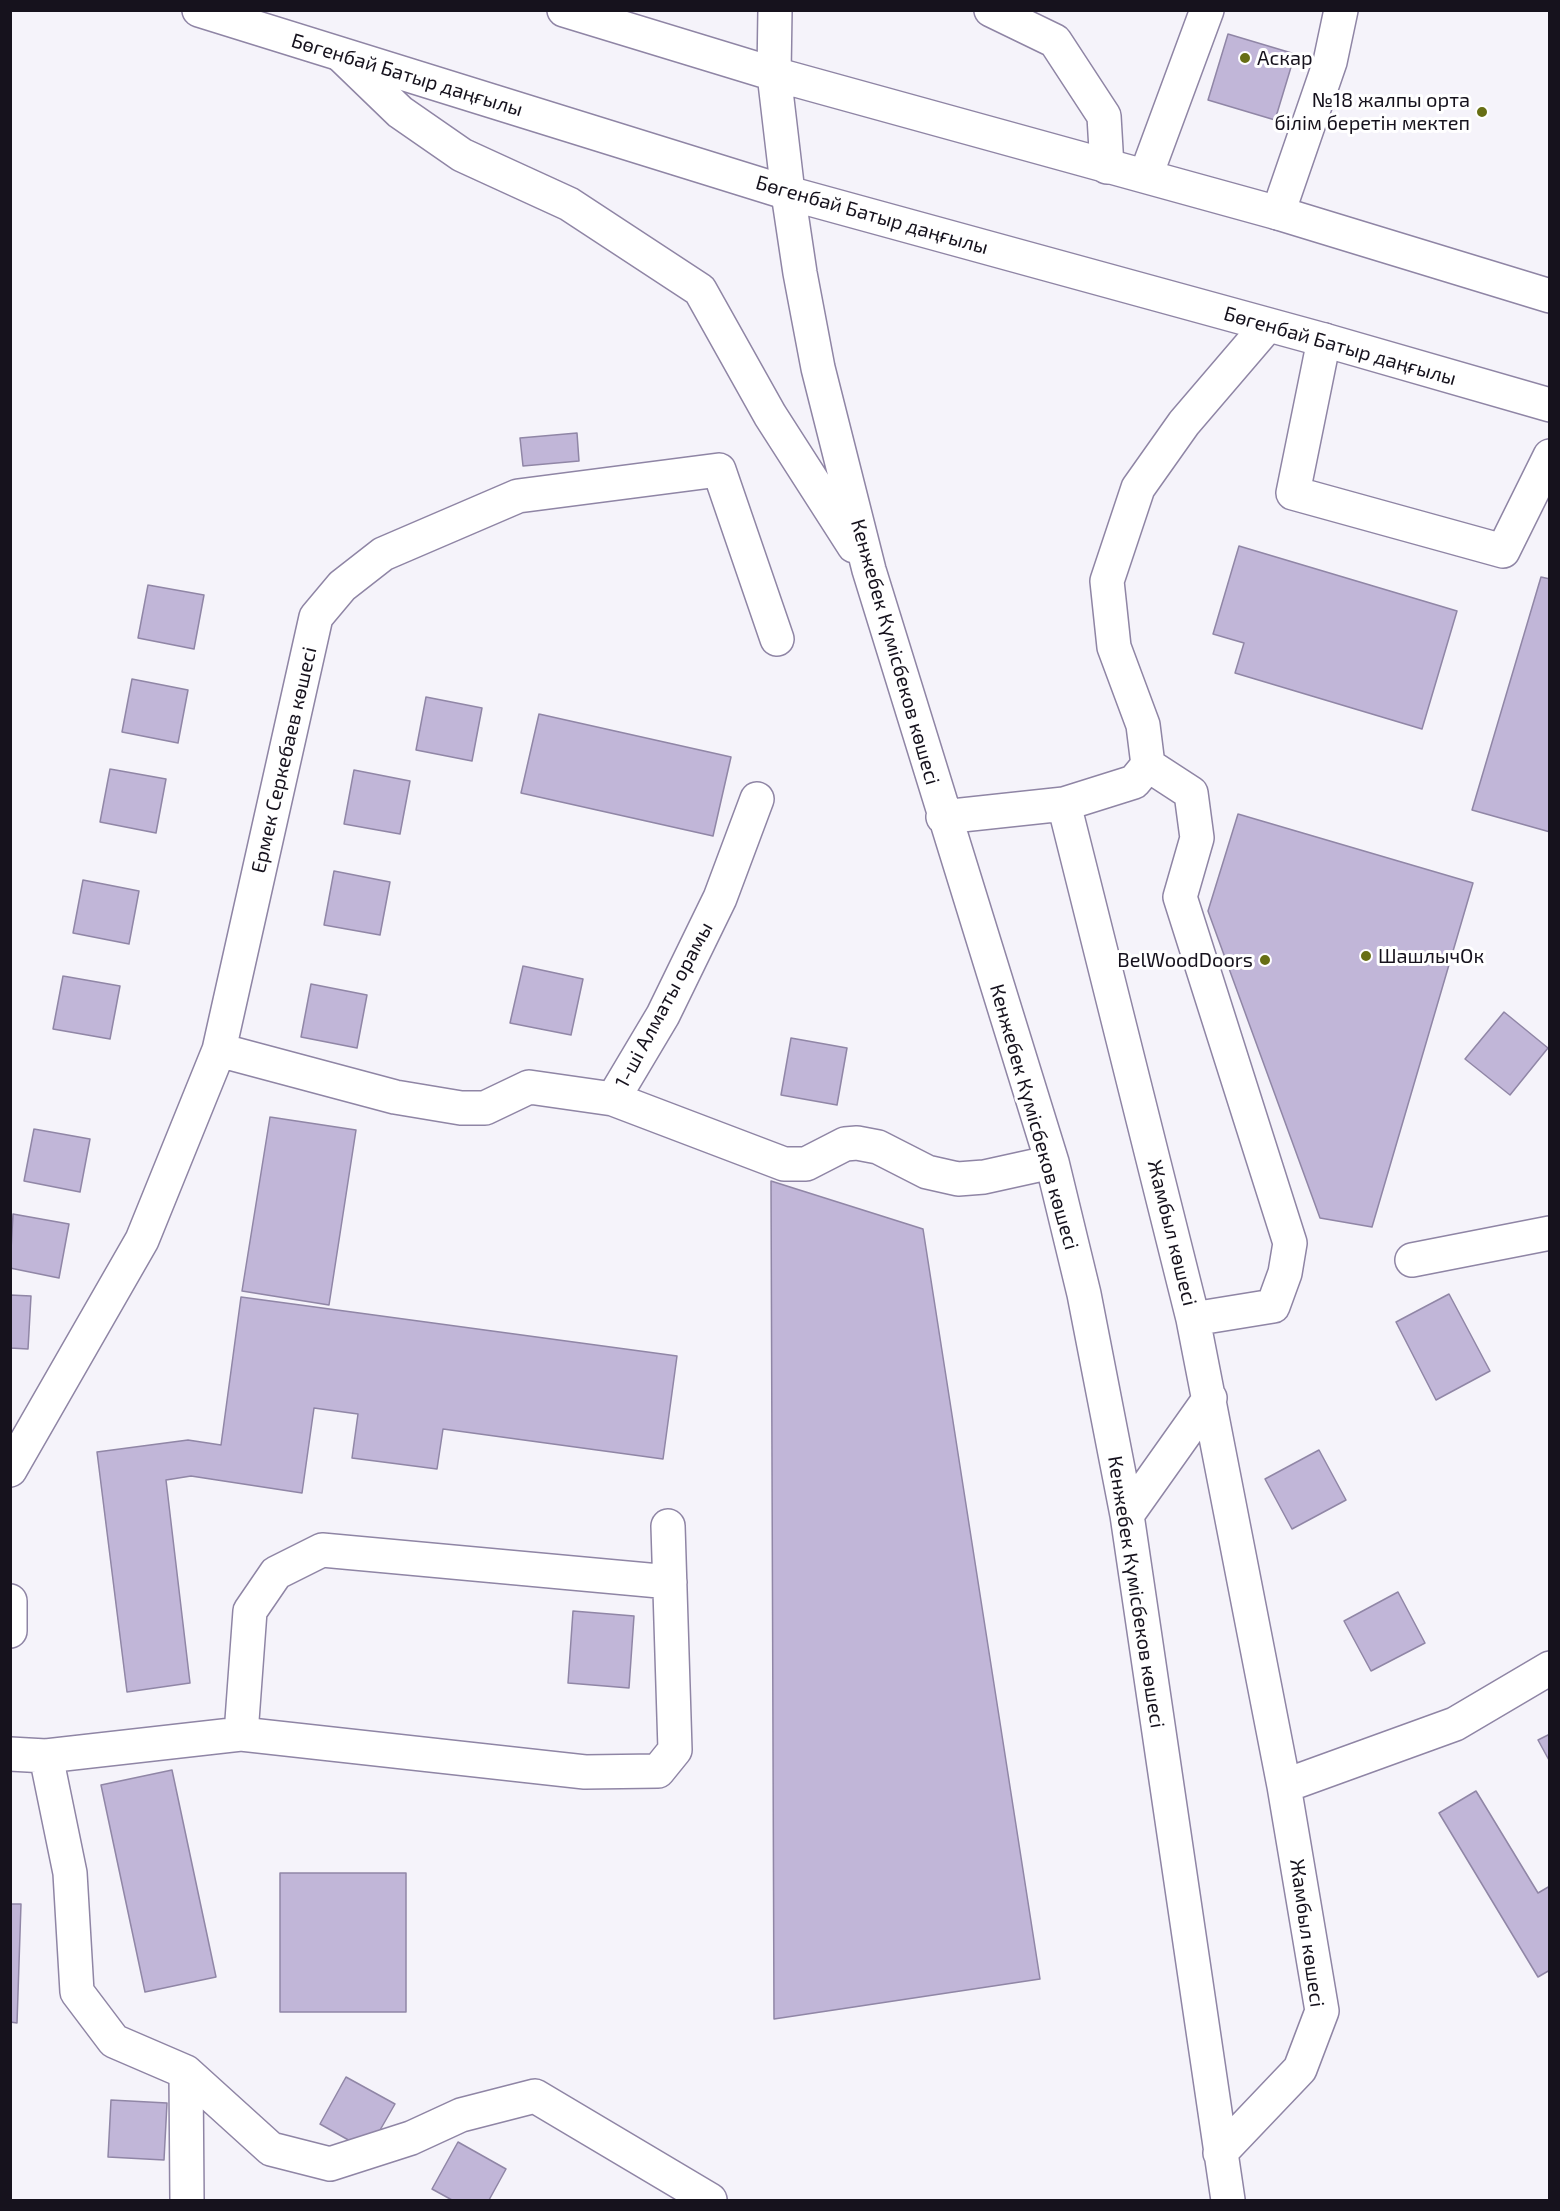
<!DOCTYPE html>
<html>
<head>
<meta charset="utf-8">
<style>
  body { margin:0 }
  #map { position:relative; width:1560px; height:2211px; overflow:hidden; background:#f5f3fa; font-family:"Exo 2",sans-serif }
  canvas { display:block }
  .frame { position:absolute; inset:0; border:12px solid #16121d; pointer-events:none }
</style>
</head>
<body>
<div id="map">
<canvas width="1560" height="2211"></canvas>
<div class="frame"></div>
</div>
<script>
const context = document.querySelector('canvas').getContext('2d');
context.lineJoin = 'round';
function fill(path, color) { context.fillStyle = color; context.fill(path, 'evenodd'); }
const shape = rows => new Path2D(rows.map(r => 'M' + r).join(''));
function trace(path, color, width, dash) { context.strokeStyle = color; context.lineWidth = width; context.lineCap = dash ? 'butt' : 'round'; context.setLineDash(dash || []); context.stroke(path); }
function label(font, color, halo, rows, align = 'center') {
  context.font = font + ' "Exo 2",sans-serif'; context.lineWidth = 6; context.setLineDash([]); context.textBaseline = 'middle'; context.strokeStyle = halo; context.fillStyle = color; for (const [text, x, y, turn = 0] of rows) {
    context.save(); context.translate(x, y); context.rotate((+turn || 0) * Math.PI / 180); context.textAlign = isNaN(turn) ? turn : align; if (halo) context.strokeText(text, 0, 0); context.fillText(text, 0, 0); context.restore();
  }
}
const building = shape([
  [1228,34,1295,54,1275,120,1208,100,1228,34],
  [577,433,579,461,523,466,520,438,577,433],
  [1239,546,1457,611,1422,729,1235,673,1244,643,1213,634,1239,546],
  [1541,577,1550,579,1550,832,1472,810,1541,577],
  [148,585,204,595,194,649,138,638,148,585],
  [132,679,188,690,178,743,122,732,132,679],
  [426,697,482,708,472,761,416,750,426,697],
  [539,714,731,757,713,836,521,793,539,714],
  [110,769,166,779,156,833,100,822,110,769],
  [354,770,410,781,400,834,344,824,354,770],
  [1238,814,1473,883,1372,1227,1320,1218,1208,911,1238,814],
  [334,871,390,882,380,935,324,925,334,871],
  [83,880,139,891,129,944,73,933,83,880],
  [523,966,583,979,571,1035,510,1023,523,966],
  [63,976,120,986,110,1039,53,1029,63,976],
  [311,984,367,995,357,1048,301,1037,311,984],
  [1504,1012,1548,1048,1510,1095,1465,1059,1504,1012],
  [791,1038,847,1048,837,1105,781,1095,791,1038],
  [270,1117,356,1130,329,1305,242,1291,270,1117],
  [34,1129,90,1139,80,1192,24,1181,34,1129],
  [771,1181,923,1229,1040,1979,774,2019,771,1181],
  [13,1214,69,1224,59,1278,10,1268,13,1214],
  [1449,1294,1490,1371,1436,1400,1396,1322,1449,1294],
  [10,1295,31,1296,28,1349,10,1348,10,1295],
  [241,1297,677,1356,663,1459,443,1429,437,1469,352,1458,358,1414,314,1408,302,1493,191,1476,166,1480,190,1683,127,1692,97,1452,188,1440,221,1445,241,1297],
  [1319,1450,1346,1500,1292,1529,1265,1479,1319,1450],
  [1398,1592,1425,1643,1371,1671,1344,1621,1398,1592],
  [573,1611,634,1616,629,1688,568,1683,573,1611],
  [1550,1734,1550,1762,1538,1740,1550,1734],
  [172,1770,216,1977,145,1992,101,1785,172,1770],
  [1476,1791,1538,1893,1550,1886,1550,1970,1538,1977,1439,1813,1476,1791],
  [280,1873,406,1873,406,2012,280,2012,280,1873],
  [10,1904,21,1904,17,2023,10,2022,10,1904],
  [346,2077,395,2104,368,2151,320,2124,346,2077],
  [111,2100,167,2103,164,2160,108,2157,111,2100],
  [458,2142,506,2169,489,2200,452,2200,432,2189,458,2142]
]);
fill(building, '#c1b6d8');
trace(building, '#9086a6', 1.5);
const minor = shape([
  [991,10,1055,41,1104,116,1107,167],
  [341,55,400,112,462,155,569,204,700,290,770,415,854,546],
  [774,74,775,10],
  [1146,175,1207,10],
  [788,193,800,273,818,368,869,570,1052,1162,1084,1294,1127,1515,1228,2200],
  [1278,213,1330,62,1341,10],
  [1324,340,1293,493,1503,551,1550,456],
  [1148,765,1191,793,1197,838,1180,897,1290,1243,1285,1273,1273,1306,1193,1319],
  [1064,804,1193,1319,1284,1786,1322,2011,1300,2069,1220,2153],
  [943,817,1064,804,1134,782,1148,765,1143,725,1114,647,1107,581,1138,488,1184,423,1267,326],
  [219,1050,395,1097,461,1108,485,1108,529,1087,613,1099,663,1015,720,898,757,799],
  [613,1099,784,1164,806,1164,845,1144,857,1143,878,1147,927,1172,958,1179,984,1177,1052,1162],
  [1412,1260,1550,1233],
  [10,1470,142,1240,219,1050,316,617,342,586,383,554,518,496,719,470,777,639],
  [1127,1515,1210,1398],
  [10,1601,10,1631],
  [241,1734,250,1611,276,1573,322,1550,670,1582],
  [10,1754,46,1756,241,1734,585,1772,658,1771,675,1750,668,1526],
  [46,1756,70,1873,77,1992,114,2041,186,2072,271,2149,330,2164,411,2138,461,2115,535,2096,710,2200],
  [1284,1786,1455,1724,1550,1668],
  [186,2072,187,2200]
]);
const major = shape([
  [199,10,788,193,1324,340,1550,405],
  [564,10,774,74,1278,213,1550,296],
  [774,74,788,193]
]);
trace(minor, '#8f85a5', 36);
trace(major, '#8f85a5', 36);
trace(minor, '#fff', 33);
trace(major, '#fff', 33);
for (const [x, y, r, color] of [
  [1245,58,6,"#676e14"],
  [1482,112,6,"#676e14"],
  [1366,956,6,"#676e14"],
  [1265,960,6,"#676e14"]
]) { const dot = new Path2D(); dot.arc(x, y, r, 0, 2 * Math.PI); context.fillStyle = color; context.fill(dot); trace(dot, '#fff', 2); }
label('20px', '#16121d', '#fff', [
  ["Аскар",1257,58],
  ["№18 жалпы орта",1470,100,"right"],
  ["білім беретін мектеп",1470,123,"right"],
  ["ШашлычОк",1378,956],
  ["BelWoodDoors",1253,960,"right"]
], 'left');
label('20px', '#16121d', '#fff', [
  ["Бөгенбай Батыр даңғылы",407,75,17],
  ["Бөгенбай Батыр даңғылы",872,215,16],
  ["Бөгенбай Батыр даңғылы",1340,346,16],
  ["Кенжебек Күмісбеков көшесі",895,652,74],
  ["Ермек Серкебаев көшесі",284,760,-77],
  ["1-ші Алматы орамы",664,1005,-62],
  ["Кенжебек Күмісбеков көшесі",1034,1117,74],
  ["Жамбыл көшесі",1172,1233,76],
  ["Кенжебек Күмісбеков көшесі",1136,1592,81],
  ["Жамбыл көшесі",1307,1933,82]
]);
</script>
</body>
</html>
